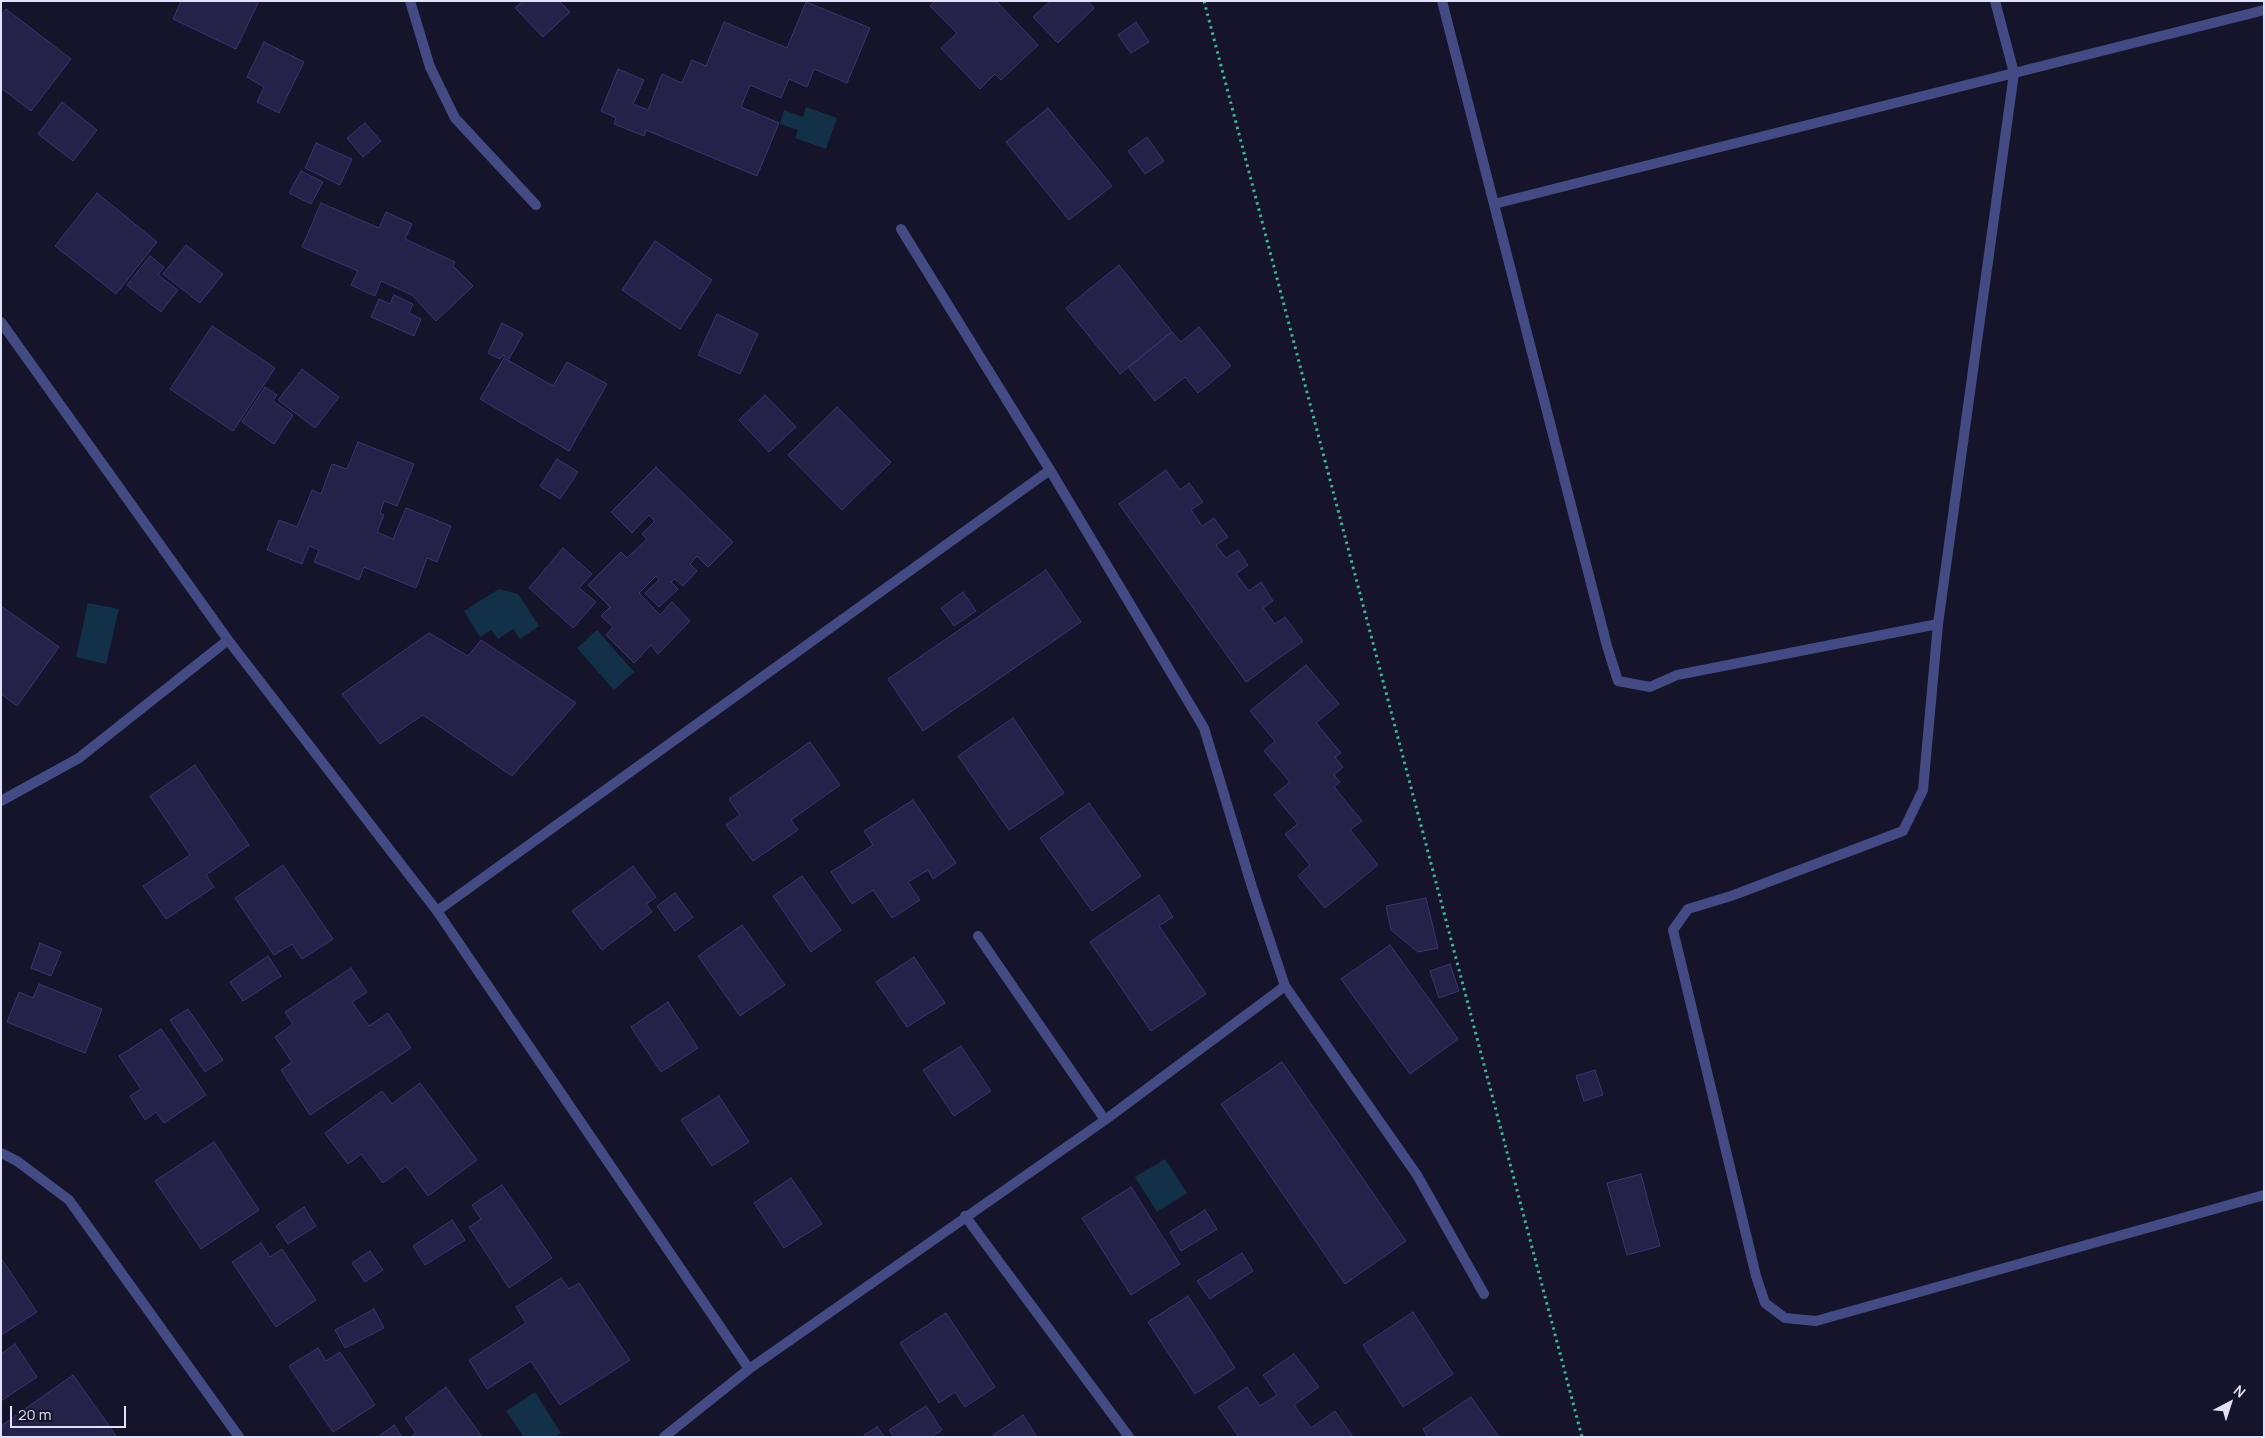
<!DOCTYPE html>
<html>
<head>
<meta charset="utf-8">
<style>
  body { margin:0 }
  #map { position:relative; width:2265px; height:1438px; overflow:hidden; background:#15142a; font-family:Manrope,sans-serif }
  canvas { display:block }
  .frame { position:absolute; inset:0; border:2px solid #e0e2fc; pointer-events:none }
  .north { position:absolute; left:2205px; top:1378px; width:50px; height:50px; -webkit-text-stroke:4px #15142a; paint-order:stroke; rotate:40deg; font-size:14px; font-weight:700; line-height:20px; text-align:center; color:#e0e2fc }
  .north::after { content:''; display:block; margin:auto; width:18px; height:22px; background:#e0e2fc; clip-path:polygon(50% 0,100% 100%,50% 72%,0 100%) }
  .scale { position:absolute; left:10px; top:1406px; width:116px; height:22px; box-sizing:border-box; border:2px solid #e0e2fc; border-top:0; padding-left:6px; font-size:15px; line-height:18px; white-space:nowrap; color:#e0e2fc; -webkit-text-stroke:4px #15142a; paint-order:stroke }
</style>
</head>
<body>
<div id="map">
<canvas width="2265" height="1438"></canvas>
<div class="frame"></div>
<div class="north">N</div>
<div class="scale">20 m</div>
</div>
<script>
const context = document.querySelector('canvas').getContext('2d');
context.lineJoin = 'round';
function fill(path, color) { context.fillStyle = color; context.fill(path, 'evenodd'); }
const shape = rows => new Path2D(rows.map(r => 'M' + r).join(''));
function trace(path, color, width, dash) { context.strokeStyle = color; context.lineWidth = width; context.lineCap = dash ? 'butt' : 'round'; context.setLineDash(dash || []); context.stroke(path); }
fill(shape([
  [806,107,837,118,826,149,795,138,798,130,780,124,784,110,803,117],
  [499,589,518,594,539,626,520,639,513,629,498,639,491,630,480,637,464,611],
  [88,603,119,609,106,664,76,657],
  [597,630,634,672,614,690,577,648],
  [1165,1159,1187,1193,1157,1212,1135,1177],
  [535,1392,561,1433,555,1437,524,1437,506,1411]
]), '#133049');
const building = shape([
  [181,1,259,1,236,49,173,19,181,1],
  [523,1,559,1,570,12,543,37,515,8,523,1],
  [935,1,996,1,1038,45,1001,80,995,74,980,89,941,48,957,33,930,6,935,1],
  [1050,1,1088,1,1094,8,1058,43,1033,17,1050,1],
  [806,2,870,28,847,83,814,69,807,87,789,79,781,98,750,85,741,107,779,123,757,176,646,130,644,136,614,124,616,118,601,111,618,69,644,80,633,104,648,110,662,74,682,83,692,60,706,66,724,22,787,48,806,2],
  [6,9,71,59,31,111,1,88,1,15,6,9],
  [1136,22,1149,42,1131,53,1118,35,1136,22],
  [264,42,304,62,279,113,257,102,264,87,247,77,264,42],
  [62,102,97,130,73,161,38,134,62,102],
  [1048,108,1112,186,1069,220,1006,142,1048,108],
  [365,123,381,141,363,157,347,138,365,123],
  [1147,137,1164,161,1145,174,1128,151,1147,137],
  [316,143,352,159,340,185,305,168,316,143],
  [301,171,323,182,311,204,289,193,301,171],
  [97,193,157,242,116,294,55,246,97,193],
  [321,203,379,228,386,212,412,224,405,239,455,262,453,266,473,286,436,321,412,295,381,281,375,296,351,285,358,271,302,247,321,203],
  [655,241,712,280,680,329,622,290,655,241],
  [186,245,223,274,200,303,163,274,186,245],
  [150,256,164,267,158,275,178,290,161,312,127,285,150,256],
  [1119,265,1172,332,1120,374,1066,308,1119,265],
  [394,295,413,304,409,313,421,319,414,336,371,317,379,299,390,304,394,295],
  [717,314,758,334,740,374,698,355,717,314],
  [502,323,523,334,509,359,503,355,500,359,488,353,502,323],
  [212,326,275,368,233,431,170,389,212,326],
  [1199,327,1231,366,1198,393,1185,377,1155,401,1128,367,1172,332,1181,342,1199,327],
  [504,358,553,386,567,362,607,384,569,451,480,399,504,358],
  [302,369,339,397,315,428,278,400,302,369],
  [265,387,277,395,273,401,293,415,274,444,242,422,265,387],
  [765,395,796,427,769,452,739,420,765,395],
  [837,407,891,462,842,510,788,455,837,407],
  [358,442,414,464,397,506,384,501,380,513,384,515,377,532,393,539,406,508,451,526,437,562,427,558,416,588,364,567,359,580,314,562,319,550,309,546,302,564,267,550,279,520,297,527,312,490,321,494,332,464,347,469,358,442],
  [557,459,578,472,560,499,540,486,557,459],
  [656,467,733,542,708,567,697,556,690,564,697,571,683,586,675,579,671,582,678,589,659,607,645,593,659,580,656,576,639,593,660,615,672,602,690,621,658,654,651,645,634,663,606,635,613,627,601,616,610,607,588,585,621,552,627,558,647,539,642,534,655,521,649,515,632,533,611,512,656,467],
  [1166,470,1180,490,1189,483,1203,502,1191,510,1202,526,1214,518,1228,537,1216,545,1226,558,1238,550,1248,565,1236,574,1249,591,1261,582,1273,601,1263,608,1275,624,1285,617,1303,641,1246,682,1119,504,1166,470],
  [563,548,592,574,579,588,596,602,573,628,529,588,563,548],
  [1046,570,1081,622,923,731,888,679,1046,570],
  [963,592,976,611,954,626,941,608,963,592],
  [1,606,59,647,17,706,1,694,1,606],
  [429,633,468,656,481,640,576,703,512,776,423,715,380,744,342,694,429,633],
  [1306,665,1339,704,1316,723,1341,753,1335,757,1343,767,1334,775,1340,782,1334,787,1362,821,1350,830,1378,865,1325,908,1298,876,1310,865,1285,834,1298,824,1274,795,1290,782,1264,751,1275,741,1250,711,1306,665],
  [1013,718,1064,793,1009,830,958,756,1013,718],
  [810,742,840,785,791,820,798,830,753,861,726,825,740,815,729,799,810,742],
  [195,765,249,845,206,875,214,887,166,919,143,886,190,855,150,796,195,765],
  [913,800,956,863,933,879,928,870,908,882,920,900,892,918,873,890,852,904,831,872,873,845,864,831,913,800],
  [1089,803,1141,876,1092,911,1040,838,1089,803],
  [283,865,333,939,302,959,292,944,274,955,235,898,283,865],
  [633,866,656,897,646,904,652,912,602,950,572,911,633,866],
  [802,876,841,930,811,952,773,896,802,876],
  [675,893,693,917,675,931,657,906,675,893],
  [1159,895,1173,917,1159,926,1206,994,1151,1031,1090,942,1159,895],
  [1426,898,1438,948,1418,952,1391,930,1386,906,1426,898],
  [742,925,785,985,740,1016,698,956,742,925],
  [40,943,61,952,51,976,31,968,40,943],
  [1390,945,1458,1039,1410,1074,1341,979,1390,945],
  [268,956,281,976,243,1001,230,982,268,956],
  [914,957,945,1003,907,1027,876,982,914,957],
  [1450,964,1459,991,1439,998,1430,971,1450,964],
  [351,968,367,992,352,1002,369,1026,388,1013,411,1048,310,1115,281,1070,292,1062,275,1037,293,1024,285,1012,351,968],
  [39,984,102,1009,85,1053,7,1022,19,992,33,998,39,984],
  [668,1002,698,1048,661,1072,631,1027,668,1002],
  [188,1009,223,1060,205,1072,170,1020,188,1009],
  [161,1029,206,1095,164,1123,156,1112,145,1120,130,1096,141,1089,119,1056,161,1029],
  [961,1046,991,1091,954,1116,923,1070,961,1046],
  [1282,1062,1406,1241,1345,1284,1221,1104,1282,1062],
  [1595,1070,1603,1095,1584,1101,1576,1076,1595,1070],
  [420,1083,477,1160,428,1196,406,1166,383,1183,361,1154,348,1164,325,1133,382,1091,392,1104,420,1083],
  [719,1096,749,1142,712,1166,681,1120,719,1096],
  [214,1142,259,1210,201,1249,155,1181,214,1142],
  [1641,1174,1660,1246,1627,1255,1607,1183,1641,1174],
  [791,1178,822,1224,784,1248,754,1203,791,1178],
  [502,1185,552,1258,509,1288,469,1227,481,1219,472,1205,502,1185],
  [1131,1187,1180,1264,1131,1295,1082,1218,1131,1187],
  [304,1207,316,1226,288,1244,276,1226,304,1207],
  [1205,1210,1217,1229,1181,1251,1170,1232,1205,1210],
  [452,1220,465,1240,425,1265,413,1246,452,1220],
  [261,1243,270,1257,282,1249,316,1300,276,1327,232,1262,261,1243],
  [370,1251,383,1270,365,1282,352,1263,370,1251],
  [1242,1253,1253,1271,1210,1299,1197,1281,1242,1253],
  [1,1258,37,1312,1,1335,1,1258],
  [561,1278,569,1289,579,1283,630,1360,560,1405,531,1361,487,1389,469,1360,526,1323,516,1307,561,1278],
  [1188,1296,1235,1368,1195,1394,1148,1322,1188,1296],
  [374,1309,384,1328,345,1348,335,1330,374,1309],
  [1413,1312,1453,1374,1403,1407,1363,1345,1413,1312],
  [946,1313,995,1387,965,1407,955,1392,939,1403,900,1343,946,1313],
  [15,1344,37,1377,1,1401,1,1354,15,1344],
  [318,1348,326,1361,340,1352,375,1405,333,1432,289,1366,318,1348],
  [1294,1354,1319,1387,1294,1405,1311,1428,1335,1411,1353,1437,1239,1437,1218,1407,1247,1387,1260,1406,1277,1395,1263,1375,1294,1354],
  [73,1375,117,1437,1,1437,1,1426,73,1375],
  [446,1387,482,1437,411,1437,416,1433,405,1418,446,1387],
  [1471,1397,1499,1437,1428,1437,1423,1429,1471,1397],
  [926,1406,942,1430,931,1437,894,1437,889,1430,926,1406],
  [1023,1415,1037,1437,994,1437,993,1435,1023,1415],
  [394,1425,402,1437,378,1437,394,1425],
  [877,1427,885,1437,865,1437,864,1435,877,1427]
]);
fill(building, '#242249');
trace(building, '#393673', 1);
trace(shape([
  [1204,1,1582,1437]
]), '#3eb29a', 3, [2.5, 4]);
trace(shape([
  [410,1,430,67,455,118,536,205],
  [1442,1,1607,646,1618,681,1650,687,1677,675,1938,624],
  [1995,1,2014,73,1938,624,1923,790,1903,831,1731,896,1688,909,1673,930,1756,1276,1765,1303,1785,1318,1816,1321,2264,1195],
  [1494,204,2264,10],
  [901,229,1050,470,1204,728,1252,887,1285,986,1417,1175,1484,1294],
  [1,322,228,640,437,911,749,1369],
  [1,801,79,758,228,640],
  [437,911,1050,470],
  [978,936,1105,1120],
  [1,1153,17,1161,69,1200,239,1437],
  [965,1216,1129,1437],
  [664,1437,749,1369,1105,1120,1285,986]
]), '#444b84', 10);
</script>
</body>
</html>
